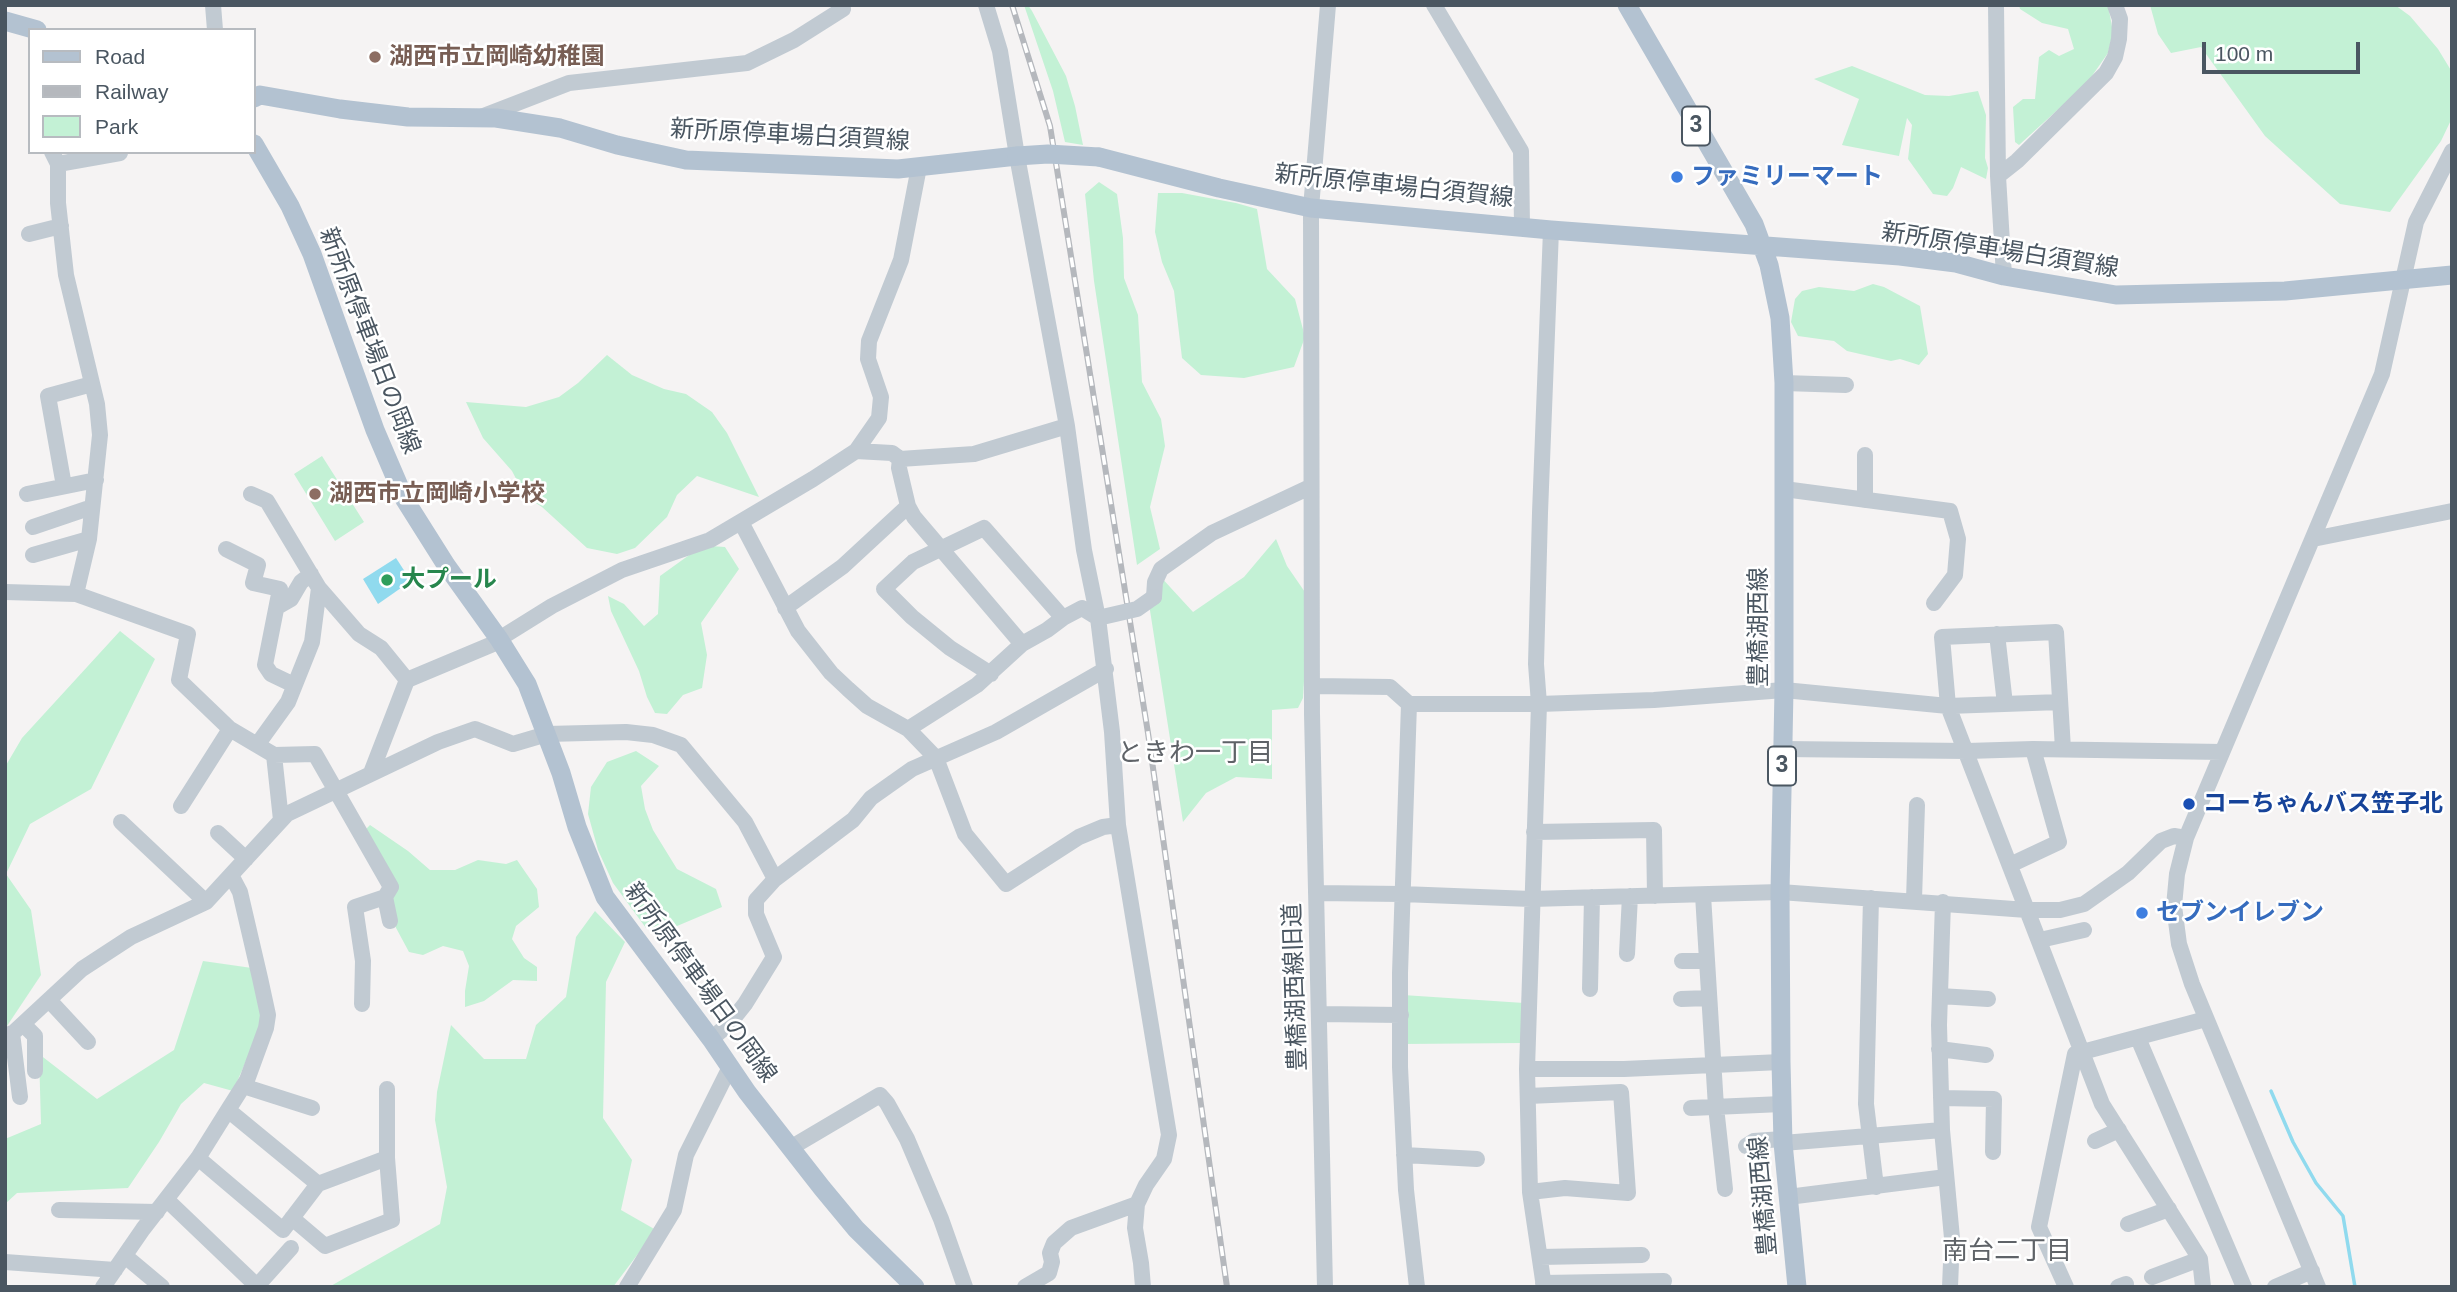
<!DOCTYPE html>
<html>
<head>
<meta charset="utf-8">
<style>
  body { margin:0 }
  #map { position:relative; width:2457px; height:1292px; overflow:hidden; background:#f5f3f3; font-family:Helvetica,sans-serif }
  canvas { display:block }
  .frame { position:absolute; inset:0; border:7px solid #4a5661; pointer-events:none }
  .legend { position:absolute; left:28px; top:28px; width:228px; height:126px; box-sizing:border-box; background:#fff; border:2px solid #b7bbc0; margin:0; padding:9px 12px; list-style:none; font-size:21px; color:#4a5661 }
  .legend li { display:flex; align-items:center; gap:14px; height:35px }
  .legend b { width:35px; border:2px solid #b7bbc0 }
  .scale { position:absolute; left:2202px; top:42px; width:158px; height:32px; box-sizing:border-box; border:4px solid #4a5661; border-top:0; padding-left:9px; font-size:21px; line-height:24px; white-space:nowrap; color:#4a5661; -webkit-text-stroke:5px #fff; paint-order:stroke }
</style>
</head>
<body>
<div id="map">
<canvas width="2457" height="1292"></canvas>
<div class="frame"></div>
<ul class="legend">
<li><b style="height:9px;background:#b3c2d1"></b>Road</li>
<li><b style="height:9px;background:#b5b8bd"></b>Railway</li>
<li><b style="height:19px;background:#c3f1d5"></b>Park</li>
</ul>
<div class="scale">100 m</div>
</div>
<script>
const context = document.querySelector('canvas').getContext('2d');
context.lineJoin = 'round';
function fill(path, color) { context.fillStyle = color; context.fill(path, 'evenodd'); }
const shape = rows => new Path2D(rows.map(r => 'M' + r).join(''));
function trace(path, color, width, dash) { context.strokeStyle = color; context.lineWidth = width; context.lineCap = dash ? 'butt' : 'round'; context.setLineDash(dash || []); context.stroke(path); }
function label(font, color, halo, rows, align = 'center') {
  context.font = font + ' Helvetica,"Noto Sans JP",sans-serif'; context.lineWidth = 5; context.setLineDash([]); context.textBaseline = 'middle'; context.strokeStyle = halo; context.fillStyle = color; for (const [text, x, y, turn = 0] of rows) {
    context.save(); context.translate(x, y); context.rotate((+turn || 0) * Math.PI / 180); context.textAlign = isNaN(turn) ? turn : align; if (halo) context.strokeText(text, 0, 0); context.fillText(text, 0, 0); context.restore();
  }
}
fill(shape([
  [1024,5,1028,5,1032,11,1066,76,1075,106,1083,145,1065,142,1053,91],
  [2019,5,2108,5,2113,32,2108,53,2087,83,2019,145,2015,142,2013,107,2023,99,2035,99,2039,57,2049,50,2059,56,2074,49,2068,29,2042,23,2020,9],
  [2150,5,2395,5,2410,16,2438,49,2452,72,2452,118,2441,141,2390,212,2340,204,2265,136,2201,47,2171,53,2158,34],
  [1852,66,1925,95,1949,96,1978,91,1986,115,1985,158,1988,168,1986,179,1961,167,1953,188,1947,196,1933,194,1908,159,1912,125,1907,118,1899,156,1842,145,1859,99,1814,79],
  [1099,182,1117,194,1123,238,1124,278,1138,315,1142,382,1161,419,1165,446,1150,507,1160,549,1137,565,1094,281,1085,194],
  [1158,193,1182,193,1236,203,1257,209,1267,269,1295,299,1305,337,1294,367,1244,378,1201,375,1182,358,1174,291,1162,262,1155,232],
  [1873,284,1884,287,1920,306,1928,354,1919,365,1900,359,1891,361,1847,351,1834,341,1798,336,1791,322,1795,299,1802,291,1819,287,1854,291],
  [607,355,632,375,664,389,686,394,712,412,727,433,759,497,697,476,677,495,667,517,635,548,617,554,587,548,542,507,525,496,512,471,483,438,466,402,526,407,559,397,578,383],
  [322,456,364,522,335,541,294,474],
  [1276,539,1287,566,1309,598,1303,698,1298,708,1272,710,1272,779,1236,777,1206,793,1183,822,1149,604,1159,575,1193,612,1244,577],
  [710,546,725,547,739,569,701,623,707,655,702,688,683,695,667,714,655,713,647,697,639,671,611,611,608,596,624,604,644,626,658,614,660,576,692,553],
  [120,631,155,659,91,789,30,824,6,874,31,910,41,975,5,1029,5,767,22,738],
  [636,751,659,766,641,786,645,809,653,830,677,869,716,889,722,907,670,929,646,928,613,883,598,850,588,814,591,787,607,762],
  [370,825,408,851,430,870,455,870,478,860,506,864,517,860,537,889,539,907,516,926,512,939,524,958,537,967,537,981,513,980,484,1001,465,1007,465,991,469,966,463,951,443,946,423,955,409,952,395,926,383,883,360,835],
  [595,911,625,942,606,982,603,1118,632,1160,621,1210,656,1230,613,1287,329,1287,440,1224,447,1187,435,1120,437,1092,451,1025,484,1059,526,1059,536,1025,566,997,576,937],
  [203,961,252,968,262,1010,259,1031,233,1091,204,1083,181,1104,159,1142,128,1188,17,1193,5,1204,5,1139,41,1124,39,1054,97,1099,174,1050],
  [1403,995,1524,1003,1522,1043,1403,1044]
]), '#c3f1d5');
fill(shape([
  [396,558,411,581,378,604,363,579]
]), '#90daee');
trace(shape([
  [2271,1091,2293,1142,2316,1183,2343,1216,2355,1287]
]), '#90daee', 3.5);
trace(shape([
  [213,5,215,30],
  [986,5,1000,51,1017,156,1067,426,1084,550,1098,618,1112,732,1118,825,1169,1135,1164,1159,1146,1185,1137,1204,1135,1228,1141,1263,1143,1287],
  [1434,5,1521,151,1522,227],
  [1996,5,1998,176,2004,276],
  [481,117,569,83,747,63,794,40,843,9],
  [58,164,120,153],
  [1998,176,2017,161,2106,73,2115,57,2119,39,2120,19,2115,5],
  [29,234,61,226],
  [1784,383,1846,385],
  [856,451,892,453,900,459,974,454,1067,426],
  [900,459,899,468,908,506,914,517,1022,644],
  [64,486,48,396,92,384],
  [1784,489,1950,511,1958,539,1955,575,1934,603],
  [27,494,96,480],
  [251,494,267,501,319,588,312,642,288,702,257,745],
  [1865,500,1865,455],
  [741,522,798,631,831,673,848,689,867,706,908,729,936,758,965,834,1006,884,1079,837,1103,827,1118,825],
  [33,527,92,507],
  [2313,539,2452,511],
  [226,549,258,565,253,583,280,589,265,665,271,674,294,685],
  [33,555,89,539,100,435,97,404,66,275,58,203,58,164,52,152],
  [319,588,359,634,381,648,407,680,500,641],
  [5,592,76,594,89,539],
  [76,594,188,634,179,680,230,729,274,755,281,820],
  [1154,597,1155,582,1161,569,1212,533,1310,487],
  [277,607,291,599,301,582,311,574],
  [785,608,842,567,908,506],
  [1997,634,2005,704],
  [499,639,552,606,622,570,710,540,813,479,856,451,879,418,881,397,868,359,869,341,901,260,919,167],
  [991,674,950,648,912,617,884,589,913,562,984,528,1063,618],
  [1314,686,1390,687,1409,704,1539,704,1654,700,1784,690,1948,706,2060,702],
  [1409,704,1400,973,1400,1067,1406,1190,1417,1287],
  [908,729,977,685,1022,644,1047,630,1063,618,1082,608,1098,618],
  [1783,749,1967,751,2033,749,2222,752],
  [2063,749,2056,632,1942,637,1948,706,2102,1104,2200,1259,2203,1287],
  [274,755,315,754,391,887,385,897,355,907,363,961,362,1004],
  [371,773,407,680],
  [181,806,230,729],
  [121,822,206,902],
  [1534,832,1654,830,1655,896],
  [218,833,246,859],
  [2010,865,2059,842,2033,749],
  [1316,893,1402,894,1531,899,1780,892,2027,910,2060,910,2084,904,2128,873,2161,841,2174,836,2186,838],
  [1703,895,1716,1107,1725,1189],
  [385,897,390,921],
  [1871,898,1866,1104,1876,1187],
  [1914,900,1917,805],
  [1943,902,1939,1025,1942,1130,1952,1238,1950,1287],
  [2040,940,2084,930],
  [1627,954,1630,896],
  [1682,961,1707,961],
  [1590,989,1592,897],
  [1940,996,1988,999],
  [1681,999,1709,998],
  [49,1000,88,1042],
  [1320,1014,1401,1015],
  [23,1024,35,1036,35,1071],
  [12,1033,20,1097],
  [5,1035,13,1033,82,969,131,937,206,902,287,814,438,742,475,729,513,744,547,734,626,732,653,735,681,745,745,822,775,879],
  [2138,1038,2244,1287],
  [711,1039,729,1024,745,1004,774,957,756,914,756,900,775,879,853,820,871,798,912,769,996,732,1106,669],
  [1939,1049,1986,1055],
  [1527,1069,1624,1069,1781,1062],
  [243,1086,312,1108],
  [1528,1096,1621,1092,1628,1193,1565,1188,1530,1192],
  [1941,1098,1994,1099,1993,1152],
  [1691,1108,1782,1104],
  [2095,1141,2119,1130],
  [1783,1143,1942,1130],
  [1746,1146,1754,1141,1783,1139],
  [792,1147,880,1095,887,1103,907,1139,941,1219,965,1287],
  [1404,1155,1477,1159],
  [198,1158,283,1230,318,1184,228,1110],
  [318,1184,387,1158,387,1089],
  [1788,1197,1946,1177],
  [167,1200,258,1287],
  [59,1210,157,1212],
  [292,1218,325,1246,392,1220,387,1158],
  [2128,1224,2169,1209],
  [125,1256,162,1287],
  [1540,1257,1642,1255],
  [5,1262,115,1270],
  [2152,1277,2200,1259],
  [1543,1283,1664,1281],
  [257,1286,291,1248],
  [103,1287,143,1229,198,1158,228,1110,247,1080,266,1028,268,1015,260,978,240,892,231,875],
  [627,1287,674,1210,686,1155,730,1067],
  [1025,1287,1049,1273,1052,1262,1050,1253,1054,1243,1071,1228,1137,1204],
  [1325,1287,1312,714,1311,208,1328,5],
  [1544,1287,1530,1192,1527,1069,1539,704,1536,664,1540,513,1551,230],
  [2066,1287,2039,1227,2075,1054,2206,1019],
  [2118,1287,2126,1284],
  [2275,1287,2312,1271],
  [2318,1287,2192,984,2179,944,2174,906,2177,874,2186,838,2382,374,2416,222,2452,151]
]), '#c1cad2', 16);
trace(shape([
  [1627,5,1754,224,1769,265,1780,318,1784,383,1784,690,1780,892,1781,1062,1783,1143,1797,1287],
  [5,21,37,30],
  [254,98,260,95,340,109,408,117,496,118,560,128,617,145,686,160,898,169,1017,156],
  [254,144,290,206,312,254,375,430,405,500,446,565,499,639,527,684,561,773,577,827,605,897,711,1039,747,1092,822,1188,856,1229,915,1287],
  [1099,157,1219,188,1311,208,1551,230,1900,256,1956,263,2004,276,2116,295,2285,291,2452,275]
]), '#b3c2d1', 19);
const rail = shape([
  [1012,5,1050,126,1148,733,1227,1287]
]);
trace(rail, '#b5b8bd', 6);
trace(rail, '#fff', 3.5, [10]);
trace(shape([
  [1098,618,1137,609,1154,597]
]), '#c1cad2', 16);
trace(shape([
  [1017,156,1048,154,1099,157]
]), '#b3c2d1', 19);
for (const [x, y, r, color] of [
  [375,57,7,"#8d6e63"],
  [1677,177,7,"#3f7fe0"],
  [315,494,7,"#8d6e63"],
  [387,580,7,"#2e9e5b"],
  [2189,804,7,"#1a4fb4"],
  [2142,913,7,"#3f7fe0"]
]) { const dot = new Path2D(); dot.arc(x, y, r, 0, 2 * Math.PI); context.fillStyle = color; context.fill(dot); trace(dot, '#fff', 2.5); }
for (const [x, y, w] of [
  [1696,126,28],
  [1782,766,28]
]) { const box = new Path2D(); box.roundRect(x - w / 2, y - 19.5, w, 39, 5); context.fillStyle = '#fff'; context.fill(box); trace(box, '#4a5661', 2); }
label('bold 23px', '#4a5661', null, [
  ["3",1696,126],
  ["3",1782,766]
]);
label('bold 24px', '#785e54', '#fff', [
  ["湖西市立岡崎幼稚園",389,57],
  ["湖西市立岡崎小学校",329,494]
], 'left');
label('24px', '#4a5661', '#fff', [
  ["新所原停車場白須賀線",790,136,3],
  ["新所原停車場白須賀線",1394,187,6],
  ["新所原停車場白須賀線",2000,251,9],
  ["新所原停車場日の岡線",369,341,69],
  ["豊橋湖西線",1759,627,-90],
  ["新所原停車場日の岡線",700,983,54],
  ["豊橋湖西線旧道",1296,987,-92],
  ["豊橋湖西線",1764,1196,-95]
]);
label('bold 24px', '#366cbe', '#fff', [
  ["ファミリーマート",1691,177],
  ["セブンイレブン",2156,913]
], 'left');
label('bold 24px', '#27864d', '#fff', [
  ["大プール",401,580]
], 'left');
label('bold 24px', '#164399', '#fff', [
  ["コーちゃんバス笠子北",2203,804]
], 'left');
label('26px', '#5f6368', '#fff', [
  ["ときわ一丁目",1195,754],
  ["南台二丁目",2007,1252]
]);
</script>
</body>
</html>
